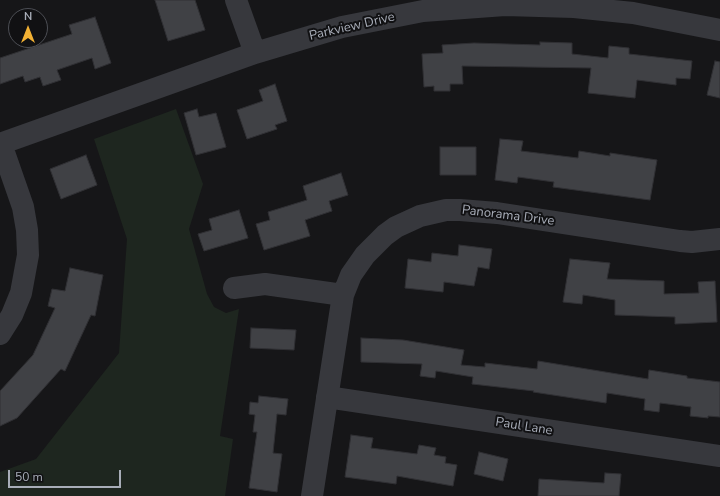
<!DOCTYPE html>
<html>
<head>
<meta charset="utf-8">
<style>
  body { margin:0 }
  #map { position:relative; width:720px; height:496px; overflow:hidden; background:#161618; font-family:"Nunito Sans",sans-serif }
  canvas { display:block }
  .north { position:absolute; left:8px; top:8px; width:40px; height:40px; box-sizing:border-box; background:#111113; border:1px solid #4d4f55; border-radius:50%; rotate:0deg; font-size:11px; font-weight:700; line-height:16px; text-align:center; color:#a8adb8 }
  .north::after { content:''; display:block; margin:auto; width:14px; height:18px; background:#f2b134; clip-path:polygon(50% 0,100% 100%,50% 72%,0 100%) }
  .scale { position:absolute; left:8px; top:470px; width:113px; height:18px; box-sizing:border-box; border:2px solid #a8adb8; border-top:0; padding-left:5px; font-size:12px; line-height:14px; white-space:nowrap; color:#a8adb8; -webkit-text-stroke:3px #111113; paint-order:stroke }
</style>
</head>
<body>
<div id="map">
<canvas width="720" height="496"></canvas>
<div class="north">N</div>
<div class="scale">50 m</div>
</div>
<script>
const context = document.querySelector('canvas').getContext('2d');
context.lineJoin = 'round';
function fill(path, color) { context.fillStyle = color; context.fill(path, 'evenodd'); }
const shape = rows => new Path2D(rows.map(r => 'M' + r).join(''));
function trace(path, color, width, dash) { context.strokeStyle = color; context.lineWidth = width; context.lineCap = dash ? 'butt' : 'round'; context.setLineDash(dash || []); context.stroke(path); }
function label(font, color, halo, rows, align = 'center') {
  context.font = font + ' "Nunito Sans",sans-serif'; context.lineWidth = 4; context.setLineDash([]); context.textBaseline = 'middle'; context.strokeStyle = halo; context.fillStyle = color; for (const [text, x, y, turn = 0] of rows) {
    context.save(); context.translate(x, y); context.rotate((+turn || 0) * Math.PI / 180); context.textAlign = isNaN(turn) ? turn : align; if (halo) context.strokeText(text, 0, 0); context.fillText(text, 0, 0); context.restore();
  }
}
fill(shape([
  [176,109,203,184,189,229,207,294,214,307,226,313,239,309,220,436,233,439,225,496,0,496,0,472,36,459,119,353,127,239,94,139]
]), '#1e261f');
const building = shape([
  [155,0,195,0,205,30,168,41,155,0],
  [95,17,111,63,95,69,92,58,57,70,61,80,43,86,40,77,25,82,23,76,0,84,0,58,72,34,69,25,95,17],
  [540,42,572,43,572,54,608,58,609,46,629,48,629,54,692,61,690,79,676,78,676,85,637,80,635,98,588,93,591,68,462,66,463,84,450,84,450,91,434,91,434,86,424,87,422,54,443,53,442,45,474,43,540,45,540,42],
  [715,61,720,62,720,98,707,95,715,61],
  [275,84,287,121,275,125,277,129,247,139,237,110,263,101,259,90,275,84],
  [197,109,199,117,216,113,226,147,196,155,184,113,197,109],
  [500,139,523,141,521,151,578,158,579,151,610,156,610,153,657,160,650,200,553,187,554,182,518,177,517,183,495,180,500,139],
  [440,147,476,147,476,175,440,175,440,147],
  [86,155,97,185,61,199,50,169,86,155],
  [341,173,348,195,329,201,332,211,305,220,310,236,264,250,256,224,270,220,268,212,307,200,303,186,341,173],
  [239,210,248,238,204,251,198,234,212,230,209,219,239,210],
  [459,245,492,249,489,269,478,267,474,286,444,282,443,292,405,288,408,259,431,262,432,253,458,256,459,245],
  [570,259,610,263,607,279,664,281,664,294,699,293,698,282,715,281,717,322,675,324,675,317,615,315,615,300,583,295,582,304,563,302,570,259],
  [70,268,103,275,95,316,91,315,65,371,61,369,17,418,0,426,0,391,33,355,55,308,48,306,52,289,65,291,70,268],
  [251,328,296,330,294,350,250,348,251,328],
  [361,338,403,340,464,350,461,365,485,367,485,363,537,369,538,361,648,379,649,370,687,376,687,378,720,382,720,417,708,416,708,418,690,416,691,407,660,403,659,412,644,410,645,399,607,393,606,403,533,392,534,391,472,384,473,377,436,371,435,378,420,376,422,364,361,362,361,338],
  [259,396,288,399,286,415,277,414,273,453,282,454,277,492,249,488,257,432,253,432,255,415,249,414,250,402,258,403,259,396],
  [351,435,373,438,371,448,417,454,419,445,436,448,434,455,446,457,445,463,457,465,453,486,397,476,396,484,345,477,351,435],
  [479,452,508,459,503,481,474,474,479,452],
  [605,473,621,474,619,496,538,496,539,479,604,483,605,473]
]);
fill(building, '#404145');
trace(building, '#303034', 1);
trace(shape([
  [236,0,255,53],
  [0,144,255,53,342,27,423,11,505,5,574,7,633,13,720,30],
  [234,288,265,284,343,295],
  [0,334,12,315,21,293,28,255,27,230,23,207,1,144],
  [327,397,720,456],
  [312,496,343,295,351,275,365,255,385,235,396,227,420,216,446,210,460,210,497,213,680,241,692,242,720,239]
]), '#37383d', 22);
label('13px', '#a8adb8', '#111113', [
  ["Parkview Drive",352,27,-13],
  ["Panorama Drive",508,216,7],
  ["Paul Lane",524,427,9]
]);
</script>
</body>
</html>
